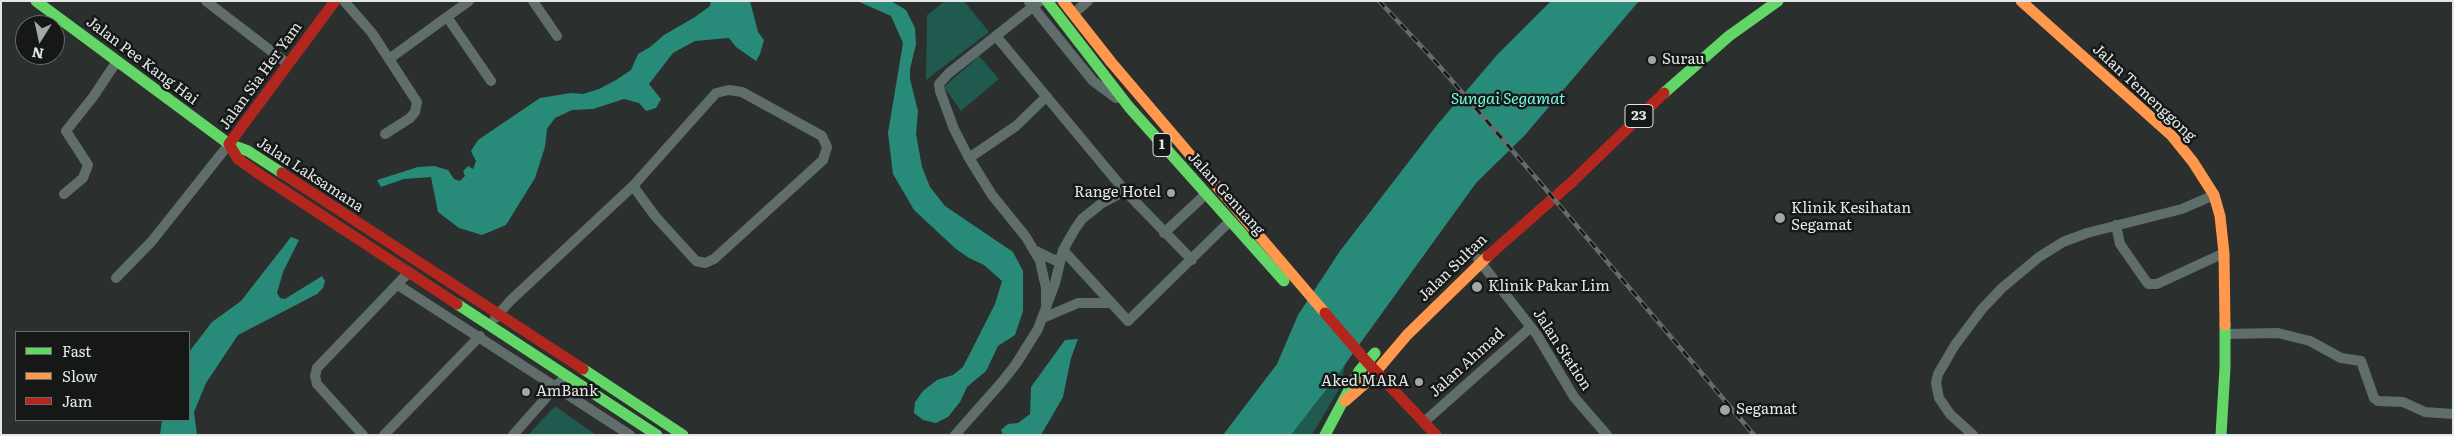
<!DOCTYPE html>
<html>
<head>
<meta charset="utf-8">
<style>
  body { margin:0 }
  #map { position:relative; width:2454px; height:436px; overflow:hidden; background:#2b2f2e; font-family:Literata,serif }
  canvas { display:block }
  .frame { position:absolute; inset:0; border:2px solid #e3e7e6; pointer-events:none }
  .legend { position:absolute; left:15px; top:331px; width:175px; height:90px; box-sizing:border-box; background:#151817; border:1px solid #676b6a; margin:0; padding:6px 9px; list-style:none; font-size:15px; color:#e3e7e6 }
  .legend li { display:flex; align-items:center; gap:10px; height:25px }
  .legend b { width:25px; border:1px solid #676b6a }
  .north { position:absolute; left:15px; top:15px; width:50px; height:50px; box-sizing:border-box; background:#151817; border:1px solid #676b6a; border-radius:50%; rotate:190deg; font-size:14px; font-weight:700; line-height:20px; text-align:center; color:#e3e7e6 }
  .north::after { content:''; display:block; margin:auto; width:18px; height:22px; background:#a3a7a6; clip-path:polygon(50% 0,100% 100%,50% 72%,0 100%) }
</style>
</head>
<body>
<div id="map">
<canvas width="2454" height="436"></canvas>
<div class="frame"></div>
<ul class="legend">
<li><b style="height:6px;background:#63d668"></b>Fast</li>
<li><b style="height:6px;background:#ff974d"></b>Slow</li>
<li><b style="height:6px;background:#b3261e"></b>Jam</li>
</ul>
<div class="north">N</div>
</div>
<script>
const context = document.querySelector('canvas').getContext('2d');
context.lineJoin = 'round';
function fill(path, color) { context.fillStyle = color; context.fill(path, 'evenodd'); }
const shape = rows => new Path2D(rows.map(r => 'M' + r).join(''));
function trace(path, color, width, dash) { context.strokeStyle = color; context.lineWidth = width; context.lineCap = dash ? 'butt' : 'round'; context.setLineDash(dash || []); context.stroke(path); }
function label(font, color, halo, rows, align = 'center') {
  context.font = font + ' Literata,serif'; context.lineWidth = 5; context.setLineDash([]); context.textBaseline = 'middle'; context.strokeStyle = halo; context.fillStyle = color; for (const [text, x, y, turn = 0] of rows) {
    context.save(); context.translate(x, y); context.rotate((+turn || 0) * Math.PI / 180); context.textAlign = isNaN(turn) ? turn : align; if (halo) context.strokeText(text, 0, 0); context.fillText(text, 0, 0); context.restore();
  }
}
fill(shape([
  [945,1,964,1,989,32,926,80,927,15],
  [979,56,999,79,961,111,944,87],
  [1345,362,1342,384,1312,435,1291,435],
  [555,406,596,435,528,435]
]), '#20594d');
fill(shape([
  [711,1,750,1,758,32,764,40,760,54,756,61,736,47,729,38,695,41,673,53,649,84,661,99,656,108,646,111,639,103,624,99,593,109,572,110,555,118,547,129,545,147,535,178,506,225,482,235,459,228,438,212,431,177,404,179,381,187,377,180,418,167,434,166,448,170,454,179,460,181,465,176,463,171,468,166,473,169,476,161,471,151,478,140,540,98,571,93,583,94,599,89,616,80,631,70,638,54,650,47,664,35,695,17,710,6],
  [857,1,891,1,906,10,915,28,916,44,910,69,910,79,918,111,916,134,922,167,930,187,945,206,1013,252,1023,271,1023,311,1015,335,998,346,986,371,967,387,960,402,948,417,936,423,923,420,914,413,915,402,923,391,937,380,953,375,963,367,995,304,1002,281,984,265,969,258,956,249,914,210,893,174,888,133,903,43,891,16],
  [1551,1,1639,1,1525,135,1476,183,1338,374,1291,435,1223,435,1277,364,1298,315,1340,251,1437,125,1497,55],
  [291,237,299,240,283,272,277,293,280,298,285,299,322,276,325,281,323,288,317,294,238,335,206,383,194,412,197,435,160,435,162,420,189,420,189,352,212,322,241,301],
  [1078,339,1071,358,1063,397,1041,435,1003,435,1001,430,1008,424,1018,423,1030,414,1031,387,1065,340]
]), '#288b79');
trace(shape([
  [206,1,288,64],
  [344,1,372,33,417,102,415,112,410,118,385,134],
  [533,1,557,36],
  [1040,1,949,73,939,84,940,91,954,129,969,158,992,195,1026,237,1040,261,1046,288,1046,304],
  [1029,2,1093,81,1116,98],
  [1073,14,1088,1],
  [447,17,491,81],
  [996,36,1125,191,1192,260],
  [389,59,469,1],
  [969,158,1016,126,1046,97],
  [64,194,83,178,88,165,66,131,93,97,117,61],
  [2116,225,2120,244,2148,284,2157,284,2224,253],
  [1164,233,1206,194],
  [1063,250,1128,321,1230,221],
  [1036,251,1054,260,1061,258],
  [1478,259,1537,335,1574,397,1607,435],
  [116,278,152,241,229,144],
  [398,285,630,435],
  [495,318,510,301,633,186,716,93,729,90,742,92,822,136,827,147,823,160,714,259,705,263,696,261,655,216,633,186],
  [1043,318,1078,303,1112,303],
  [2225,334,2278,333,2310,341,2341,358,2361,361,2374,398,2378,401,2403,402,2425,412,2453,414],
  [1424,422,1531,327],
  [363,435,317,384,315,376,317,368,409,272],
  [384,435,480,336],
  [513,435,560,382],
  [955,435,1001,383,1016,364,1038,329,1055,283,1063,250,1075,229,1082,219,1102,203,1125,191],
  [1973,435,1950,414,1939,398,1936,383,1938,374,1955,345,1982,309,2002,288,2039,257,2063,242,2087,233,2182,209,2214,195]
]), '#5f6e6a', 10);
trace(shape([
  [36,1,229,144,248,151,282,173],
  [1047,1,1129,107,1284,281],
  [1664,93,1729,36,1778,1],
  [457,304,657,435],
  [583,369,683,435],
  [1325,435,1359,371,1375,353],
  [2221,435,2225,368,2225,325]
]), '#63d668', 11);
trace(shape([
  [1063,1,1111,62,1325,313],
  [2021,1,2172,136,2193,162,2214,195,2220,216,2224,253,2225,325],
  [1345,401,1368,381,1407,335,1488,256]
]), '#ff974d', 11);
trace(shape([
  [229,144,335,1],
  [229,144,238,159,259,174,457,304],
  [282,173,583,369],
  [1488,256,1572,182,1664,93],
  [1325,313,1367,362,1436,435]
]), '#b3261e', 11);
const rail = shape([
  [1379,1,1434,60,1543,186,1754,435]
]);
trace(rail, '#636d6a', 4.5);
trace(rail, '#151817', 2.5, [8]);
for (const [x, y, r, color] of [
  [1652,60,5,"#a3a7a6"],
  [1171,193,5,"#a3a7a6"],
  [1780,218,6,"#a3a7a6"],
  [1477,287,6,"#a3a7a6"],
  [1419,382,5,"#a3a7a6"],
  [526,392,5,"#a3a7a6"],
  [1725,410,6,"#a3a7a6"]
]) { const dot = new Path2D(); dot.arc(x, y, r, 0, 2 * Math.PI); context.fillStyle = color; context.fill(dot); trace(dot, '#151817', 2); }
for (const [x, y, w] of [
  [1639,116,28],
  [1162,145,18]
]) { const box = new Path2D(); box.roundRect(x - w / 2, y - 11.5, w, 23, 4); context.fillStyle = '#151817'; context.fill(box); trace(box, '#e3e7e6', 1); }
label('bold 14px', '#e3e7e6', null, [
  ["23",1639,116],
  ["1",1162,145]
]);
label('15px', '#e3e7e6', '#151817', [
  ["Surau",1662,60],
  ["Range Hotel",1161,193,"right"],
  ["Klinik Kesihatan",1791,209],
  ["Segamat",1791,226],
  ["Klinik Pakar Lim",1488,287],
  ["Aked MARA",1409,382,"right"],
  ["AmBank",536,392],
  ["Segamat",1736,410]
], 'left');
label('15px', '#e3e7e6', '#151817', [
  ["Jalan Pee Kang Hai",142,61,37],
  ["Jalan Sia Her Yam",261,76,-54],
  ["Jalan Temenggong",2144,93,43],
  ["Jalan Laksamana",310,175,33],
  ["Jalan Genuang",1226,194,48],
  ["Jalan Sultan",1453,268,-44],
  ["Jalan Station",1562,350,57],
  ["Jalan Ahmad",1467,363,-42]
]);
label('italic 16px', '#77fadf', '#151817', [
  ["Sungai Segamat",1508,99]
]);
</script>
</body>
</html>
